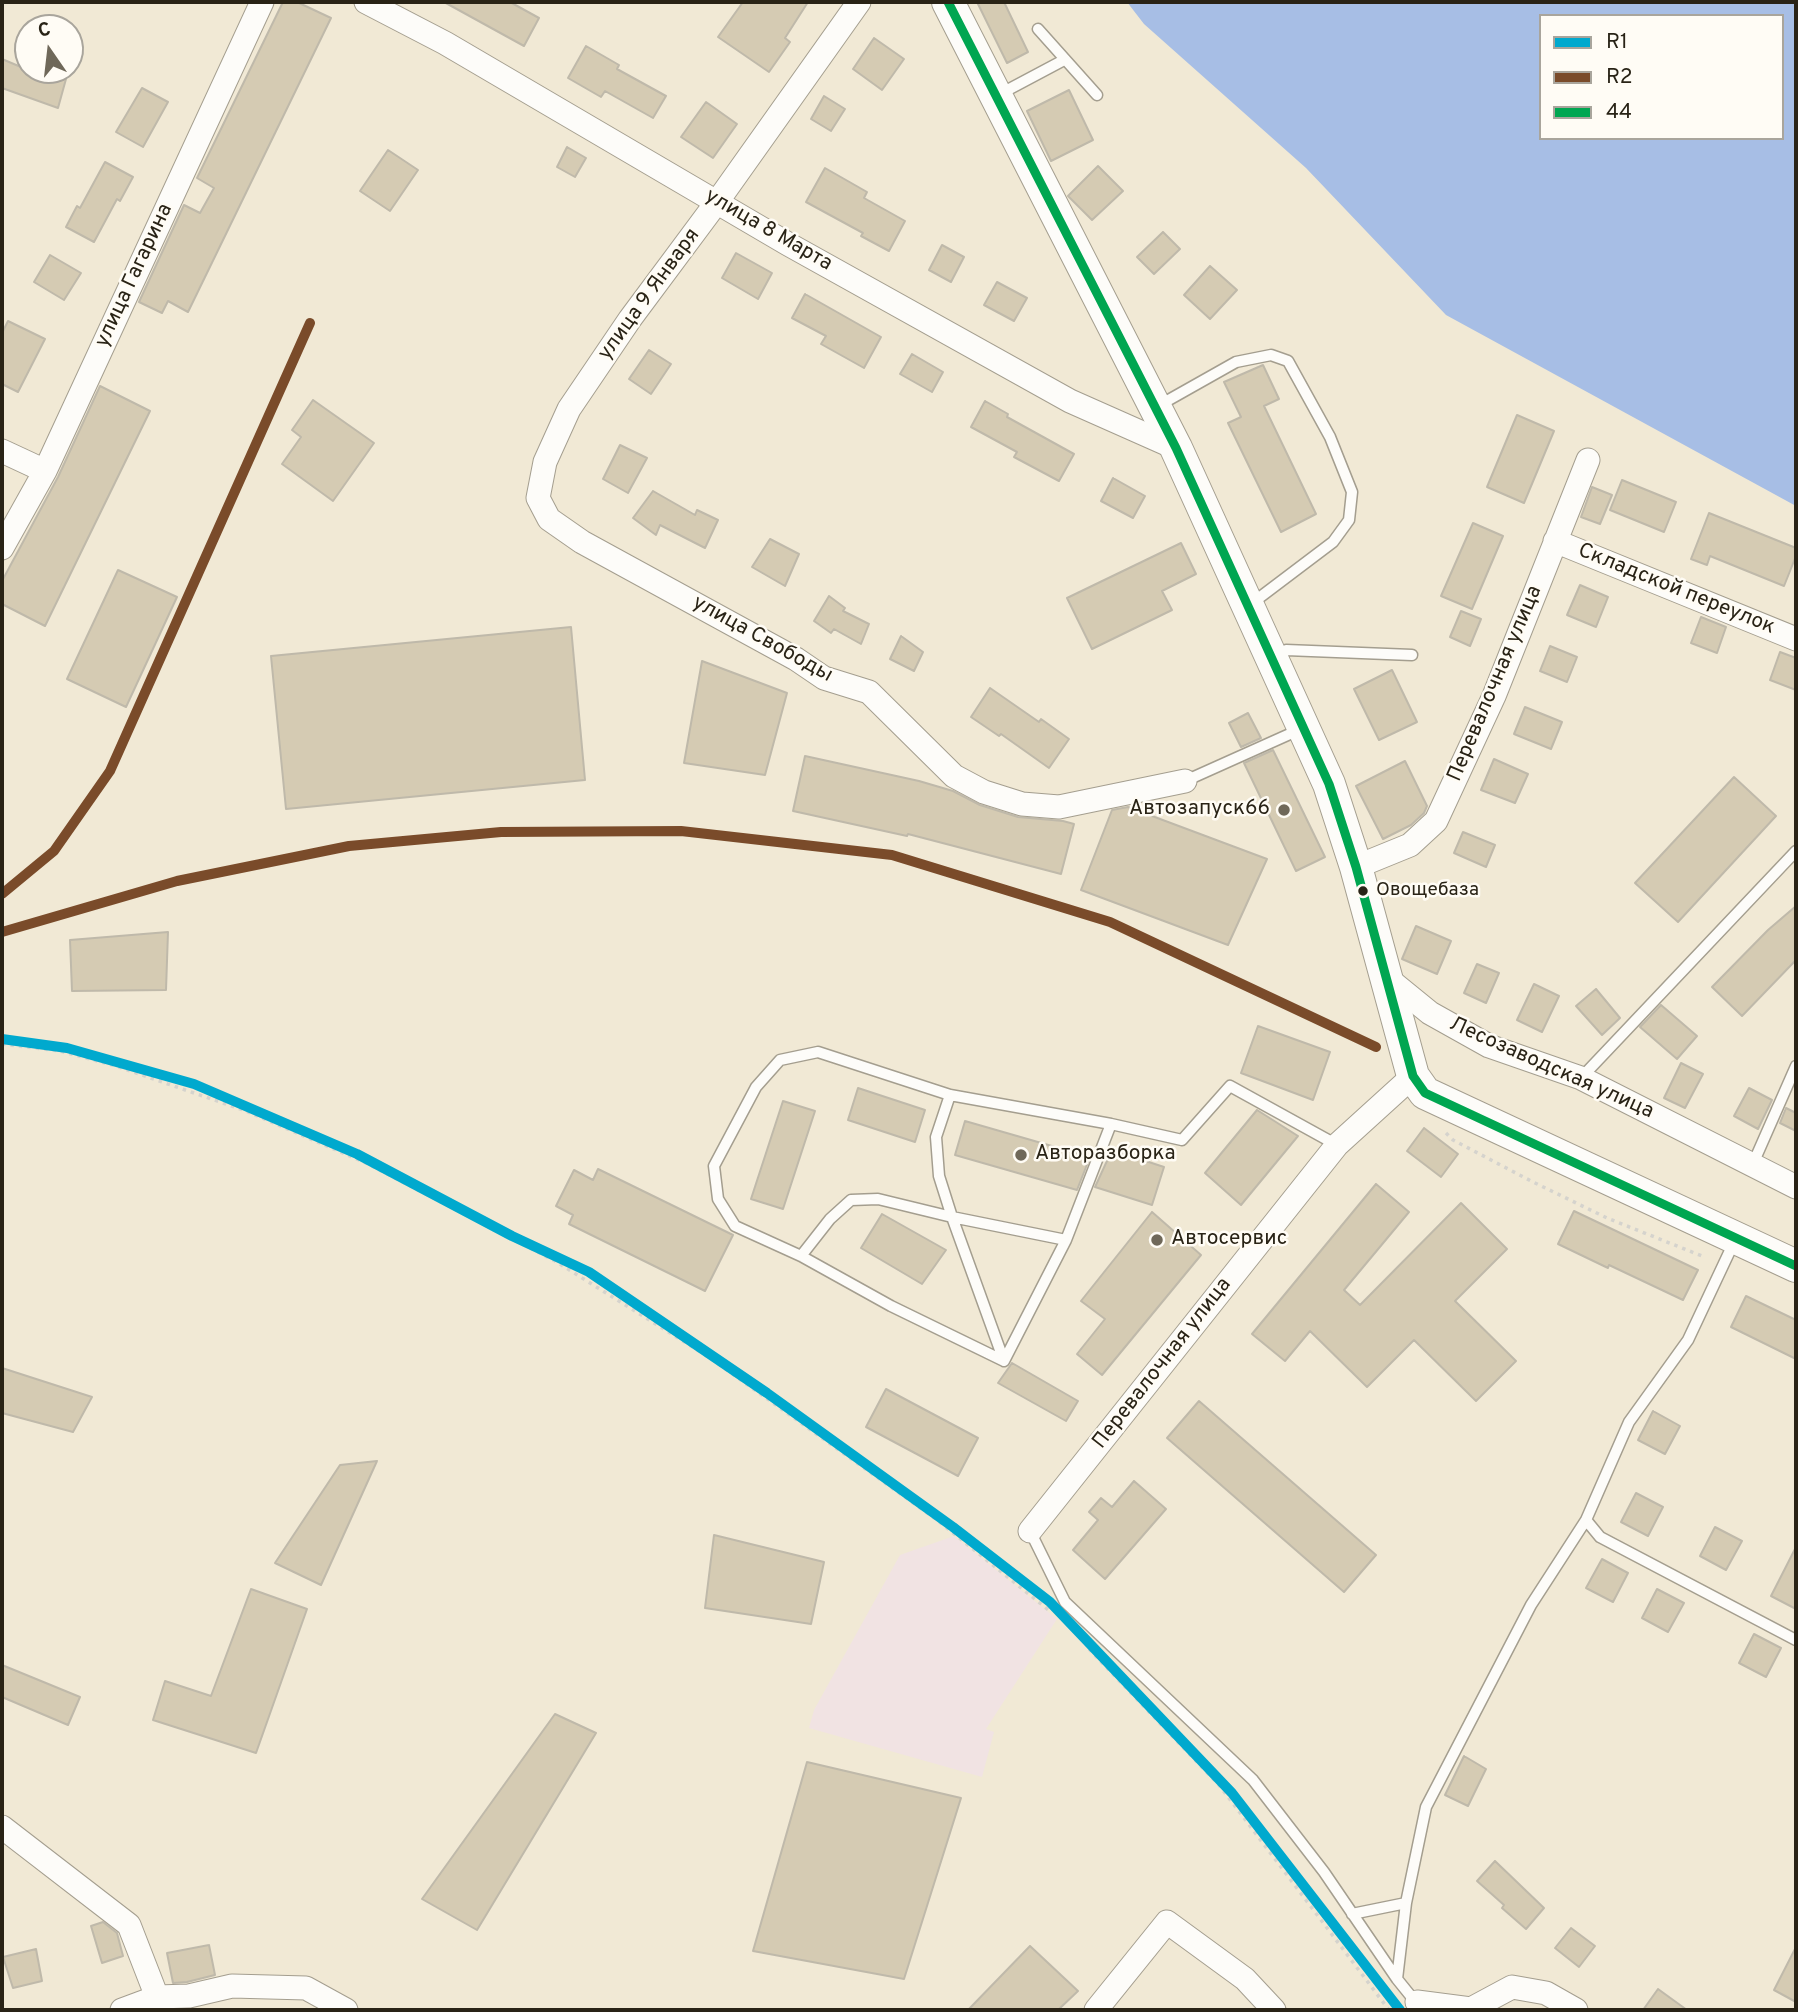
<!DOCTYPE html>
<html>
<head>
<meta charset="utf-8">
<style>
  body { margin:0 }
  #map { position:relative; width:1798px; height:2012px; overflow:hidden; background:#f1e9d5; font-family:Overpass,sans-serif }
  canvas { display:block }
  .frame { position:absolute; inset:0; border:4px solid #292316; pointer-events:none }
  .legend { position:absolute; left:1539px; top:14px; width:245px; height:126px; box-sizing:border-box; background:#fffcf5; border:2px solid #a9a59c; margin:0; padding:9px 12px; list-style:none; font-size:21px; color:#292316 }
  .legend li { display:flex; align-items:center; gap:14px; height:35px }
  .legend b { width:35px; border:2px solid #a9a59c }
  .north { position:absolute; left:14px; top:14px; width:70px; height:70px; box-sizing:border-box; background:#fffcf5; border:2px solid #a9a59c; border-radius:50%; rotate:346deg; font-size:19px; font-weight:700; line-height:28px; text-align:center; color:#292316 }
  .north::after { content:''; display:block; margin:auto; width:24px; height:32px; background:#6f6859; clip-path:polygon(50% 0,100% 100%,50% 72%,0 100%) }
</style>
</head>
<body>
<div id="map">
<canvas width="1798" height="2012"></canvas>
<div class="frame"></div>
<ul class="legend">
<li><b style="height:9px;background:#00a9ce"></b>R1</li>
<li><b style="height:9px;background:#7a4b2a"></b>R2</li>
<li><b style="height:9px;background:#00a651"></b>44</li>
</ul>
<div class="north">С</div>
</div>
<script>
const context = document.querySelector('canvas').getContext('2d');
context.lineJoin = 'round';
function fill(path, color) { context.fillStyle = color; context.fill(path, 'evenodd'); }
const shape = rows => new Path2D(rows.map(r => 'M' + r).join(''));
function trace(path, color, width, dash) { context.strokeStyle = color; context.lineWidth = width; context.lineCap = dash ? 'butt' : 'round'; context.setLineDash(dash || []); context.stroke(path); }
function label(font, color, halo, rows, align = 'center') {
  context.font = font + ' Overpass,sans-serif'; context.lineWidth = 5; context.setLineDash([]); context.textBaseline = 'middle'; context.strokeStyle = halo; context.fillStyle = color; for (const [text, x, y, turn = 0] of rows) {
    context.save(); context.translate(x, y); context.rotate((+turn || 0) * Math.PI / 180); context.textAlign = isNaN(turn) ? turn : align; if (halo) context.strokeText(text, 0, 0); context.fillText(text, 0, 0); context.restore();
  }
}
fill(shape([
  [954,1536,1057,1619,986,1729,994,1732,982,1777,809,1728,814,1710,900,1555]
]), '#f1e3e3');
fill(shape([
  [1127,2,1796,2,1796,506,1446,315,1306,168,1144,24],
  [1541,16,1782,16,1782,138,1541,138]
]), '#a7bee5');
const building = shape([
  [283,2,297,2,331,18,188,312,168,301,162,313,139,302,184,205,200,213,214,188,197,178,283,2],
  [444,2,510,2,539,18,524,46,444,2],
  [743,2,808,2,785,38,790,42,769,72,718,37,743,2],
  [977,2,1004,2,1028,52,1007,63,977,2],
  [874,38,904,59,882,90,853,69,874,38],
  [586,46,619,65,617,69,666,96,653,118,605,91,601,97,568,78,586,46],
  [2,59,28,70,41,70,66,79,58,108,2,88,2,59],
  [142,88,168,102,143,147,116,132,142,88],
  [1069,90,1093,140,1051,161,1027,111,1069,90],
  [824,96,845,109,831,131,811,119,824,96],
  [706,102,737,124,713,158,681,137,706,102],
  [567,147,586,158,575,177,557,167,567,147],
  [388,150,418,170,390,211,360,191,388,150],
  [105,162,133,177,120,201,117,199,94,242,66,227,77,206,80,208,105,162],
  [1098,166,1123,191,1092,220,1068,196,1098,166],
  [825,168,867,192,864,198,905,221,889,251,861,236,863,233,806,202,825,168],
  [1163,232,1180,249,1154,274,1137,257,1163,232],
  [942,245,964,257,951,282,929,270,942,245],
  [736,253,772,273,758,299,722,278,736,253],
  [50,255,81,273,64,300,34,282,50,255],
  [1210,266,1237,290,1210,319,1184,295,1210,266],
  [997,282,1027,298,1014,321,984,305,997,282],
  [805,294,881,337,864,368,821,344,826,336,792,318,805,294],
  [8,321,45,339,18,392,2,384,2,333,8,321],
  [649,350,671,364,651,394,629,379,649,350],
  [912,354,943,372,932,392,900,374,912,354],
  [1263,365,1279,399,1264,406,1316,514,1281,532,1228,423,1241,417,1224,382,1263,365],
  [100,386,150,411,45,626,2,604,2,581,58,477,100,386],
  [313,400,374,443,333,501,282,464,301,437,292,430,313,400],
  [985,401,1008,414,1007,417,1074,454,1059,481,1014,457,1017,452,971,427,985,401],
  [1517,415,1554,431,1524,503,1487,487,1517,415],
  [620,445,647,458,628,493,603,479,620,445],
  [1113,478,1145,496,1133,518,1101,501,1113,478],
  [1622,480,1676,502,1664,532,1610,510,1622,480],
  [1592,487,1612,495,1600,524,1581,517,1592,487],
  [653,491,695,515,697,510,718,520,705,548,660,525,656,535,633,518,653,491],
  [1709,513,1796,548,1796,556,1784,586,1710,556,1707,565,1691,559,1709,513],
  [1473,523,1503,536,1472,609,1441,596,1473,523],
  [770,539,799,554,785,586,752,567,770,539],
  [1181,543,1196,574,1162,591,1172,610,1092,649,1067,598,1181,543],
  [118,570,177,597,126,707,67,679,118,570],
  [1580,585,1608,597,1596,627,1567,615,1580,585],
  [829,596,845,608,843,611,869,624,861,644,834,629,831,633,814,621,829,596],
  [1461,611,1481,619,1470,646,1450,637,1461,611],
  [1701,617,1726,627,1717,653,1691,643,1701,617],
  [571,627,585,780,286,809,271,656,571,627],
  [901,636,923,652,914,671,890,659,901,636],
  [1550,646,1577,657,1567,682,1540,671,1550,646],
  [1780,652,1796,658,1796,690,1770,680,1780,652],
  [702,661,787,693,765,775,684,763,702,661],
  [1392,670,1417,722,1379,740,1354,689,1392,670],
  [990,688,1039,722,1041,719,1069,739,1049,768,1001,734,999,736,971,717,990,688],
  [1525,707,1562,722,1551,749,1514,734,1525,707],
  [1248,713,1261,738,1241,747,1229,723,1248,713],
  [1273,750,1325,857,1296,871,1244,763,1273,750],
  [805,756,919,781,953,791,980,805,1018,817,1063,821,1074,824,1061,874,908,834,907,836,793,811,805,756],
  [1494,759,1528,774,1515,803,1481,790,1494,759],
  [1405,761,1427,806,1424,813,1411,825,1383,839,1356,786,1405,761],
  [1734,777,1776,816,1678,922,1635,883,1734,777],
  [1128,807,1267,859,1228,945,1081,890,1112,810,1128,807],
  [1463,832,1495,845,1486,867,1454,853,1463,832],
  [1796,906,1796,960,1742,1016,1712,987,1768,930,1796,906],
  [1416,926,1451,941,1437,974,1402,959,1416,926],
  [168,932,166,990,72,991,70,940,168,932],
  [1477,964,1499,973,1486,1003,1464,993,1477,964],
  [1534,984,1559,996,1542,1032,1517,1020,1534,984],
  [1596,989,1620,1018,1602,1035,1576,1006,1596,989],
  [1661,1005,1697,1036,1677,1059,1640,1027,1661,1005],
  [1258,1026,1330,1052,1313,1100,1241,1073,1258,1026],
  [1681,1063,1703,1074,1685,1108,1664,1098,1681,1063],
  [858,1088,925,1110,915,1142,848,1120,858,1088],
  [1749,1088,1772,1100,1758,1129,1734,1116,1749,1088],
  [783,1101,815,1111,783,1209,751,1199,783,1101],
  [1786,1108,1796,1113,1796,1131,1780,1123,1786,1108],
  [1257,1110,1298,1136,1241,1205,1205,1173,1257,1110],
  [965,1121,1090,1157,1077,1190,955,1155,965,1121],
  [1424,1128,1458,1154,1441,1177,1407,1151,1424,1128],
  [1112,1150,1164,1167,1152,1205,1095,1187,1112,1150],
  [598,1169,733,1235,705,1291,569,1224,573,1215,556,1206,574,1170,593,1180,598,1169],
  [1376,1184,1409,1212,1344,1290,1360,1305,1461,1203,1507,1249,1455,1301,1516,1361,1476,1401,1414,1340,1367,1387,1310,1331,1285,1361,1252,1334,1376,1184],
  [1574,1211,1698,1270,1683,1300,1609,1265,1608,1268,1558,1244,1574,1211],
  [1152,1212,1201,1255,1102,1375,1077,1354,1105,1319,1081,1301,1152,1212],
  [882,1214,946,1250,922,1284,861,1248,882,1214],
  [1746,1296,1796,1320,1796,1359,1731,1327,1746,1296],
  [1012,1363,1078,1401,1066,1421,998,1383,1012,1363],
  [2,1368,92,1397,73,1432,2,1413,2,1368],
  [886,1389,978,1438,958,1476,866,1427,886,1389],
  [1199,1401,1376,1555,1344,1592,1167,1438,1199,1401],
  [1653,1411,1680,1426,1665,1454,1638,1440,1653,1411],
  [377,1461,321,1585,275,1563,340,1465,377,1461],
  [1134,1481,1166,1509,1105,1579,1073,1550,1098,1520,1089,1512,1101,1498,1112,1507,1134,1481],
  [1636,1493,1663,1507,1648,1536,1621,1522,1636,1493],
  [1715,1527,1742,1541,1726,1570,1700,1556,1715,1527],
  [714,1535,824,1562,811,1624,705,1608,714,1535],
  [1796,1547,1796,1609,1771,1596,1796,1547],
  [1602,1559,1628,1573,1613,1602,1586,1588,1602,1559],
  [251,1589,307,1609,256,1753,153,1720,165,1681,211,1696,251,1589],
  [1657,1589,1684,1603,1668,1632,1642,1618,1657,1589],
  [1754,1634,1781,1648,1766,1677,1739,1663,1754,1634],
  [2,1665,80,1697,68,1725,2,1697,2,1665],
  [555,1714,596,1733,477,1930,422,1899,555,1714],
  [1464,1756,1486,1769,1468,1806,1445,1795,1464,1756],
  [807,1762,961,1798,904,1979,753,1951,807,1762],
  [1495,1861,1544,1908,1526,1929,1502,1908,1504,1905,1477,1881,1495,1861],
  [103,1922,117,1933,123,1956,102,1963,91,1926,103,1922],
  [1571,1928,1595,1946,1579,1967,1555,1948,1571,1928],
  [209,1945,215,1975,187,1982,173,1983,167,1953,209,1945],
  [1030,1946,1078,1991,1058,2010,968,2010,1030,1946],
  [1796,1947,1796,2002,1774,1990,1796,1947],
  [36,1949,42,1981,13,1988,3,1957,36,1949],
  [1658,1989,1687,2010,1643,2010,1658,1989]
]);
fill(building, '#d5cbb3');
trace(building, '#bfb9aa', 2);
const lane = shape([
  [1038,29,1097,95],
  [1000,94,1064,60],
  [1155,405,1165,402,1236,362,1271,355,1288,361,1330,437,1352,492,1349,520,1333,542,1251,604],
  [1274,655,1286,650,1412,655],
  [1185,781,1301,729],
  [1581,1078,1796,851],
  [950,1095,936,1137,939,1176,952,1217,1066,1240],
  [1752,1166,1796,1066],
  [801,1256,830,1219,851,1200,878,1199,952,1217,1004,1361],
  [1004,1361,891,1306,801,1256,735,1226,718,1199,714,1166,756,1087,780,1060,818,1052,950,1095,1111,1124,1182,1140,1230,1086,1337,1145],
  [1004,1361,1066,1240,1111,1124],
  [1586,1520,1600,1537,1796,1640],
  [1030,1531,1065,1602,1253,1780,1324,1872,1397,1979,1418,2005],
  [1352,1914,1406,1903,1426,1807,1531,1605,1586,1520,1629,1422,1688,1340,1735,1240],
  [1397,1979,1406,1903]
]);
const street = shape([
  [366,2,445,43,788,244,1070,401,1176,448],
  [859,2,717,202,630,319,569,409,545,462,538,498,549,519,582,542,796,659,824,678,869,692,954,776,984,792,1022,804,1059,807,1185,781],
  [2,451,45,471],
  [1555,541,1796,639],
  [2,548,45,471,262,2],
  [1356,867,1410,845,1436,821,1494,696,1588,460],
  [1387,978,1430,1013,1489,1046,1581,1078,1796,1187],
  [1030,1531,1337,1145,1413,1076],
  [2,1827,129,1925,157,1997],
  [1417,2002,1471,2009,1512,1987,1546,1993,1576,2010],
  [122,2010,157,1997,189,1996,232,1986,306,1988,346,2010],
  [1096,2010,1167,1922,1245,1979,1274,2010]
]);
const secondary = shape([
  [948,2,1176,448,1329,784,1356,867,1413,1076,1425,1093,1796,1266]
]);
trace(lane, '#a49e8f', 13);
trace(street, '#a49e8f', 25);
trace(secondary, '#a49e8f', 34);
trace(shape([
  [2,1044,60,1051,116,1066,246,1111,366,1163,555,1261,710,1358,937,1520,1051,1612],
  [1446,1133,1453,1140,1531,1181,1607,1218,1702,1256],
  [1089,1649,1219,1785,1389,2010]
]), '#d5d3cd', 3.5, [3.5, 5]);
trace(lane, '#fdfcf9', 10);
trace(street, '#fdfcf9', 23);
trace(secondary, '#fdfcf9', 32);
trace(shape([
  [948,2,1176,448,1329,784,1356,867,1413,1076,1425,1093,1796,1266]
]), '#00a651', 9);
trace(shape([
  [2,1039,67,1048,194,1084,357,1154,512,1236,589,1272,767,1393,953,1527,1050,1602,1232,1793,1400,2010]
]), '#00a9ce', 10);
trace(shape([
  [2,894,54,851,110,771,310,323],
  [2,932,177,881,349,846,501,832,681,831,892,855,1110,922,1376,1047]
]), '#7a4b2a', 10);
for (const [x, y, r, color] of [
  [1284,810,7,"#6f6859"],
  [1363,891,6,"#292316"],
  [1021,1155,7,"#6f6859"],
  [1157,1240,7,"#6f6859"]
]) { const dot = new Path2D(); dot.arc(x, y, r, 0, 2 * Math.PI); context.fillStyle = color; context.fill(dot); trace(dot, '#fffcf5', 2.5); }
label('19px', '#292316', '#fffcf5', [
  ["Овощебаза",1376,891]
], 'left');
label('21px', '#292316', '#fffcf5', [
  ["улица 8 Марта",768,231,30],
  ["улица Гагарина",135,276,-65],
  ["улица 9 Января",650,295,-54],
  ["Складской переулок",1676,590,22],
  ["улица Свободы",762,640,29],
  ["Перевалочная улица",1496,684,-67],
  ["Лесозаводская улица",1551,1069,24],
  ["Перевалочная улица",1163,1364,-52]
]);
label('21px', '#292316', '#fffcf5', [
  ["Автозапуск66",1270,810,"right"],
  ["Авторазборка",1035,1155],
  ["Автосервис",1171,1240]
], 'left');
</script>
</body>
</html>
